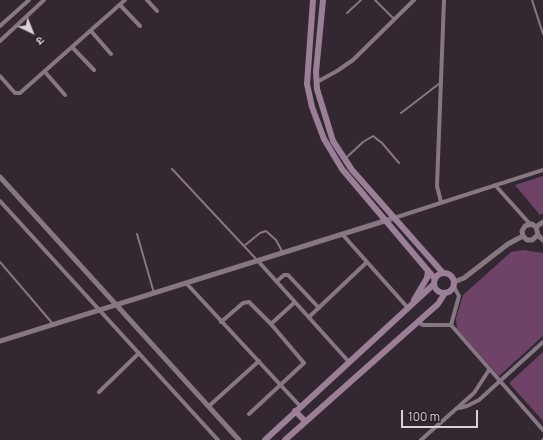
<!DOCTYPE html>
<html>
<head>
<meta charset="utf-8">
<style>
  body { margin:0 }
  #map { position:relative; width:543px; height:440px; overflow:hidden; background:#332731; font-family:Manrope,"Noto Sans Devanagari",sans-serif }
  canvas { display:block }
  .north { position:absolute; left:12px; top:12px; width:40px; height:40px; -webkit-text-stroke:3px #291d27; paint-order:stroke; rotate:137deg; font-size:11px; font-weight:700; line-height:16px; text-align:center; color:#d9d1d7 }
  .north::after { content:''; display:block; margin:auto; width:14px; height:18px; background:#d9d1d7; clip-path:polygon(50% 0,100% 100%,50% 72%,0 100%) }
  .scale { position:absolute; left:401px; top:410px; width:77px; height:18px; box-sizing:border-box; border:2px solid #d9d1d7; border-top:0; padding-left:5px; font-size:12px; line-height:14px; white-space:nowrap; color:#d9d1d7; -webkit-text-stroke:3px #291d27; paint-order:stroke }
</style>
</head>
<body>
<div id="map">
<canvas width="543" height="440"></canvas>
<div class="north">उ</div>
<div class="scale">100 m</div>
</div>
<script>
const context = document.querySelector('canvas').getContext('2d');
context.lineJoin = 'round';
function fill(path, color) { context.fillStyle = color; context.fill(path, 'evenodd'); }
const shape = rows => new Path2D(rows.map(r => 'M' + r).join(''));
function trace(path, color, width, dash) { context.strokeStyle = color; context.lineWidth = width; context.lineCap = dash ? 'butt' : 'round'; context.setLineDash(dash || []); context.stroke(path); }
fill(shape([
  [543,176,543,213,540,215,515,185],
  [523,250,543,253,543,336,499,376,457,329,456,318,463,295,511,252],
  [543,352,543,421,509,383]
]), '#6f4368');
trace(shape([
  [375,0,394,19],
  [532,0,543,34],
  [347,13,361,0],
  [401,113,440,83],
  [346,158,363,142,373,136,382,143,399,163],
  [172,169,257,260],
  [137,234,154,293],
  [244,246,260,233,266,231,276,240,283,253],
  [0,262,53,324],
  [542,440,543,439]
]), '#867783', 2);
trace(shape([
  [147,0,157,11],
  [120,5,140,26],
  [0,26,29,0],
  [91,31,111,54],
  [0,41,44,0],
  [72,47,94,70],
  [45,72,65,95],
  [0,76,15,93,20,93,125,0],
  [317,82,337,71,353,60,414,0],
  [495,185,530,224],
  [0,201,218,440],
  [441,202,437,186,444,0],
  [394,218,543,170],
  [343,235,408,308],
  [258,261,349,362],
  [277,281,284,275,288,275,319,308],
  [187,284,300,406],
  [309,317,367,262],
  [221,322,243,303,249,302,271,324,304,363,249,414],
  [418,322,423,325,451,325,543,430],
  [271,324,295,302],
  [451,325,459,296,454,287],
  [99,392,139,353],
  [209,406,259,361],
  [459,408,467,406,479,400,543,342],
  [421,440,474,393,489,370]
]), '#867783', 4);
trace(shape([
  [0,177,239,440],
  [536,227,543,222],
  [538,235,532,240,527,240,523,236,522,231,525,226,532,224,536,227,538,235,543,240],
  [454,282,464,278,508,244,523,236],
  [0,341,394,218]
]), '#867783', 5);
trace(shape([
  [313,0,307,84,312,107,324,139,342,169,435,279],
  [323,0,316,72,317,89,333,141,352,170,443,273],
  '434 283a10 10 0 1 1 20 0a10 10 0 1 1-20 0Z',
  [414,300,427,278,428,271],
  [295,411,305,421],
  [265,440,434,284],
  [285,440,438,304,445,293]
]), '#9b7f96', 6);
</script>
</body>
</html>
